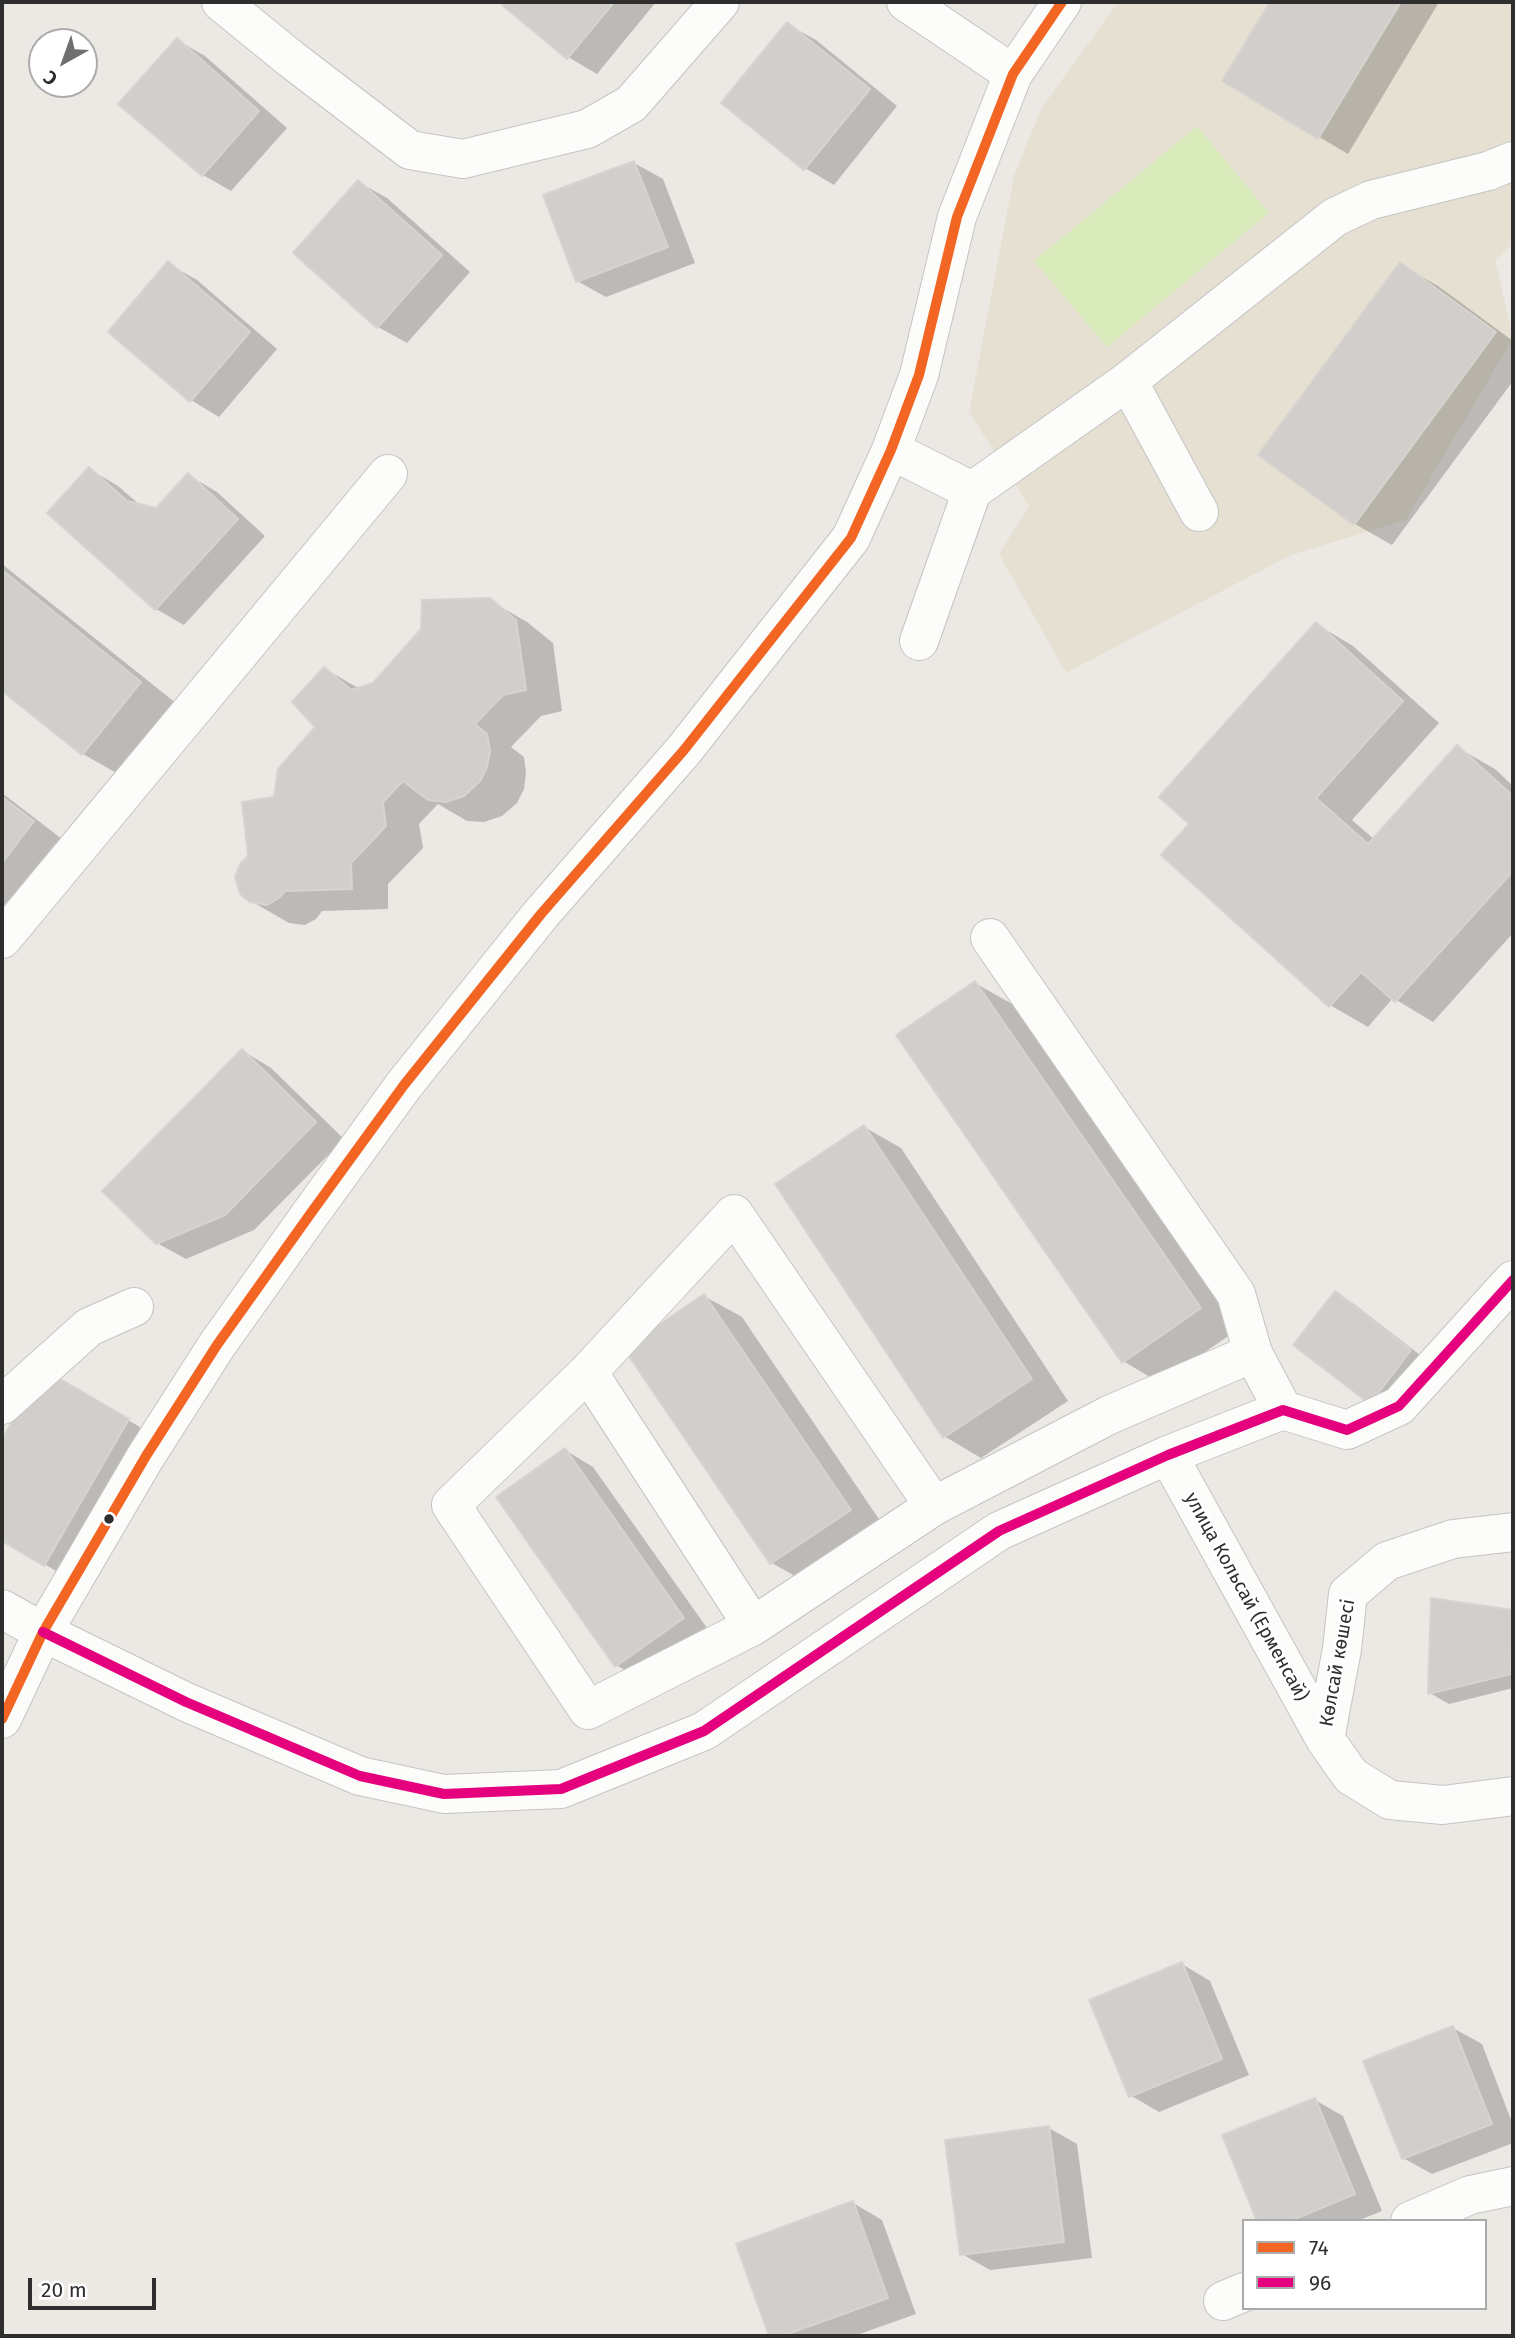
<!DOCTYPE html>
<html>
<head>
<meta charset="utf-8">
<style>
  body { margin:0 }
  #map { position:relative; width:1515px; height:2338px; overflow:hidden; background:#ece8e4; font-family:"Fira Sans",sans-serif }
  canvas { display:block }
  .frame { position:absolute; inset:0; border:4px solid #2e2e2e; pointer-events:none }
  .legend { position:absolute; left:1242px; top:2219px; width:245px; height:91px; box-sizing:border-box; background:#fff; border:2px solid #ababab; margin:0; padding:9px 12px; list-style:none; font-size:21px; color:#2e2e2e }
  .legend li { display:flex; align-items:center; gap:14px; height:35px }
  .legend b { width:35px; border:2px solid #ababab }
  .north { position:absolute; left:28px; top:28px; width:70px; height:70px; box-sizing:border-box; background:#fff; border:2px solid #ababab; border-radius:50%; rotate:220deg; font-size:19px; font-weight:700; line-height:28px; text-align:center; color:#2e2e2e }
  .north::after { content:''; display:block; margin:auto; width:24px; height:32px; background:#706f6e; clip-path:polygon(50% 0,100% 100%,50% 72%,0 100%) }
  .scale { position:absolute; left:28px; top:2278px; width:128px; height:32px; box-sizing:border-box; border:4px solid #2e2e2e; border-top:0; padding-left:9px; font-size:21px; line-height:24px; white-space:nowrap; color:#2e2e2e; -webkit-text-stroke:5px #fff; paint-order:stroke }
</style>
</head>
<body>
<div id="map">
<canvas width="1515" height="2338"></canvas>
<div class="frame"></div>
<ul class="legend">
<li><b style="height:9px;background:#f26522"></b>74</li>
<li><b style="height:9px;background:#e5007d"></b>96</li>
</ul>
<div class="north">С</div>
<div class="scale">20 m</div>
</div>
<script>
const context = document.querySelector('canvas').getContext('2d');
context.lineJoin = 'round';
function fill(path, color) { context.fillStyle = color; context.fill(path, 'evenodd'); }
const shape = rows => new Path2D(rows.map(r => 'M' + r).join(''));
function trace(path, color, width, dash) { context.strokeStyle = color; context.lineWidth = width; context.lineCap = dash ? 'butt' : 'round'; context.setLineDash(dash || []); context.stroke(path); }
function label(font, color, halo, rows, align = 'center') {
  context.font = font + ' "Fira Sans",sans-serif'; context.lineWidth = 5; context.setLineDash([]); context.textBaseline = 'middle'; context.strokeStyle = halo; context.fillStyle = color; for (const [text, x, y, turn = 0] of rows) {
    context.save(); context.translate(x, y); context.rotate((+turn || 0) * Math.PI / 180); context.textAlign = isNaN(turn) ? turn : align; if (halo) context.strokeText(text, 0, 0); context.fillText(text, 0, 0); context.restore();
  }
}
fill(shape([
  [1118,2,1513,2,1513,244,1495,260,1513,338,1406,520,1291,555,1066,673,999,554,1029,506,969,412,1014,176,1041,109]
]), '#e6e0d3');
fill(shape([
  [1197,126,1269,213,1107,347,1034,261]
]), '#d9eabb');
fill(shape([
  [507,2,656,2,597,74,568,57,504,5],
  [1272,2,1439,2,1348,154,1225,81],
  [787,24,816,40,897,106,834,185,805,168],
  [177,40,205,56,287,128,231,191,203,175],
  [634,163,663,179,695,263,606,297,577,281],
  [358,182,387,198,470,272,407,343,378,327,296,253],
  [169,264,197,280,277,349,219,417,191,400],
  [1401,265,1438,286,1513,341,1513,381,1392,545,1355,524,1261,455],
  [89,469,118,486,141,506,156,510,188,475,217,492,265,536,184,625,156,609],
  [2,564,177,704,120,775,83,754,2,689],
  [489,600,527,622,553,643,562,711,541,716,511,747,524,757,526,773,524,789,517,803,502,816,484,822,467,821,438,804,419,824,423,848,388,884,388,909,322,911,316,919,305,925,289,923,251,901,249,857,276,798,318,727,325,669,360,689,374,684],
  [1316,624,1353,646,1439,723,1352,820,1375,840,1458,748,1495,769,1513,786,1513,933,1433,1022,1393,998,1368,1027,1330,1005,1164,855,1192,824],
  [2,793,62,839,2,912],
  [975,983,1012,1004,1237,1330,1160,1383,1123,1361],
  [243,1051,271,1068,344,1139,254,1230,186,1259,157,1243],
  [864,1127,901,1148,1068,1401,981,1458,944,1436],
  [1335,1293,1354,1304,1429,1362,1371,1402],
  [704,1296,742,1317,887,1531,809,1584,772,1563],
  [44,1371,157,1437,73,1581,2,1539,2,1443],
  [565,1450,593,1467,712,1635,645,1682,616,1665],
  [1433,1600,1513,1612,1513,1688,1449,1704,1430,1693],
  [1182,1964,1210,1981,1249,2075,1159,2112,1130,2095],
  [1453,2028,1482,2044,1513,2125,1513,2143,1432,2174,1403,2158],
  [1315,2100,1343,2116,1382,2211,1357,2221,1259,2221],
  [1049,2128,1077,2144,1092,2258,990,2270,962,2254],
  [853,2203,882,2220,916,2314,854,2336,771,2336,738,2245]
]), '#0003');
const building = shape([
  [505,2,614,2,567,59,502,5,505,2],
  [1270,2,1401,2,1318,139,1222,81,1270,2],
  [787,22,870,89,804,170,721,103,787,22],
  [177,38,259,111,202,176,118,104,177,38],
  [634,161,668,247,576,282,543,195,634,161],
  [358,180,442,255,377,328,293,253,358,180],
  [168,261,250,332,190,402,108,332,168,261],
  [1400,262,1496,332,1354,525,1258,455,1400,262],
  [89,467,127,501,156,508,188,473,238,519,155,610,47,513,89,467],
  [2,570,141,682,82,755,2,691,2,570],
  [490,598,516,620,526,690,503,695,475,724,487,734,490,751,487,767,480,781,464,796,446,802,428,800,403,781,383,802,386,826,351,863,352,889,285,891,279,898,267,905,250,902,240,894,235,877,240,864,248,856,242,802,274,797,278,769,315,727,292,702,324,667,351,690,373,683,421,629,422,600,490,598],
  [1316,622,1403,701,1316,798,1368,844,1457,745,1513,796,1513,871,1395,1002,1361,972,1329,1007,1161,855,1189,824,1159,797,1316,622],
  [2,797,34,821,2,863,2,797],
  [975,981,1201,1308,1122,1363,896,1035,975,981],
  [242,1049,316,1122,225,1215,156,1244,102,1191,242,1049],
  [864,1125,1032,1379,943,1438,775,1184,864,1125],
  [1335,1291,1411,1350,1370,1404,1293,1345,1335,1291],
  [704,1294,851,1510,770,1564,624,1349,704,1294],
  [43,1369,129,1419,44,1566,2,1541,2,1439,43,1369],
  [565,1448,684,1618,615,1667,496,1497,565,1448],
  [1431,1598,1513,1610,1511,1674,1428,1694,1431,1598],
  [1182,1962,1222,2059,1129,2097,1089,2000,1182,1962],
  [1453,2026,1492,2124,1402,2159,1363,2061,1453,2026],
  [1315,2098,1355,2194,1290,2221,1257,2221,1222,2135,1315,2098],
  [1049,2126,1064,2242,960,2255,945,2140,1049,2126],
  [853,2201,888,2298,782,2336,769,2336,736,2244,853,2201]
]);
fill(building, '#d1cecb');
trace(building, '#d7d4d0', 2);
const minor = shape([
  [221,2,291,59,410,150,463,159,587,129,631,104,720,2],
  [906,2,1013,74],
  [1128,381,1199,512],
  [891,450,972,491,1128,381,1335,217,1371,200,1488,171,1513,161],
  [919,641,972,491],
  [990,938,1236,1294,1253,1353,1283,1410],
  [2,939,388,474],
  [588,1372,753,1626],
  [2,1405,89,1327,134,1307],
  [1168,1455,1325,1739,1351,1776,1390,1800,1443,1805,1513,1796],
  [934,1506,734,1214,588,1372,451,1505,588,1710,753,1626,934,1506,1109,1415,1253,1353],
  [2,1609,43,1632,186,1702,360,1776,444,1794,561,1789,704,1731,999,1531,1168,1455,1283,1410,1347,1430,1399,1406,1513,1280],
  [2,1719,43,1632,146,1456,217,1345,311,1213,404,1085,541,914,684,750,851,538,891,450,919,375,957,217,1013,74,1062,2],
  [1325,1739,1342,1649,1348,1594,1387,1561,1453,1539,1513,1532],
  [1410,2221,1470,2195,1513,2186],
  [1223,2301,1244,2292]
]);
trace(minor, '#c5c4c5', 40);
trace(minor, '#fcfcfb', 38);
trace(shape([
  [2,1719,43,1632,146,1456,217,1345,311,1213,404,1085,541,914,684,750,851,538,891,450,919,375,957,217,1013,74,1062,2]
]), '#f26522', 10);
trace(shape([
  [43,1632,186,1702,360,1776,444,1794,561,1789,704,1731,999,1531,1168,1455,1283,1410,1347,1430,1399,1406,1513,1280]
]), '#e5007d', 10);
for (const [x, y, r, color] of [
  [109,1519,6,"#2e2e2e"]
]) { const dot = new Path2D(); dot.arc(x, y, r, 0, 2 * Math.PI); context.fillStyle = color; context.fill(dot); trace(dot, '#fff', 2.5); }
label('19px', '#2e2e2e', '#fff', [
  ["улица Кольсай (Ерменсай)",1246,1597,61],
  ["Көлсай көшесі",1338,1663,-80]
]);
</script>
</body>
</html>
